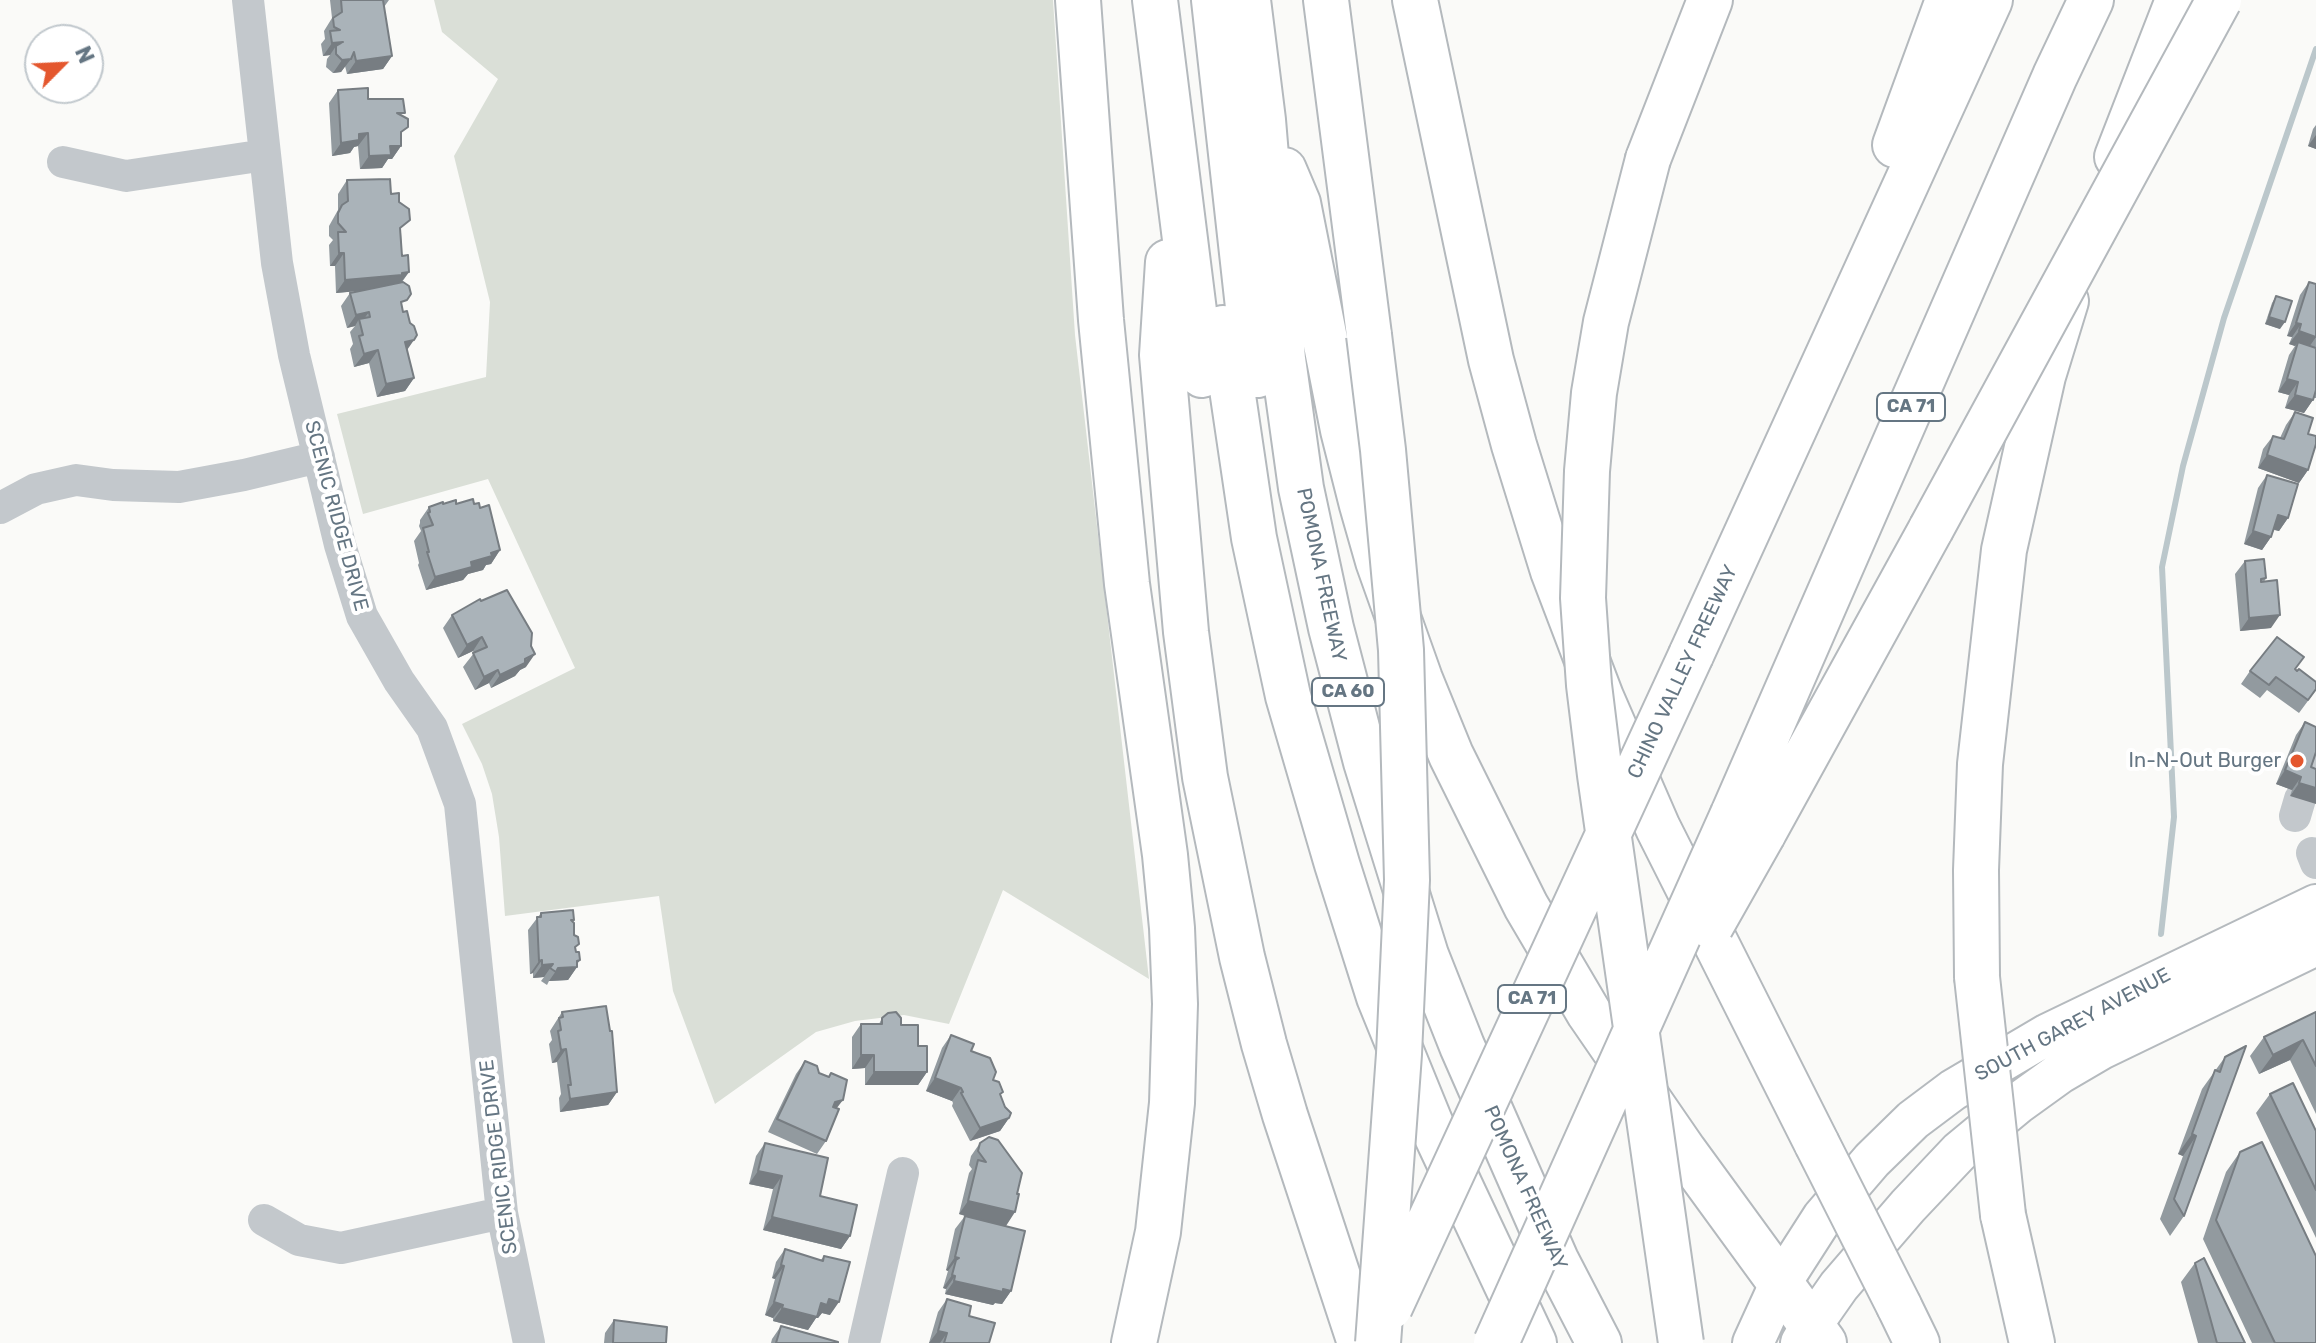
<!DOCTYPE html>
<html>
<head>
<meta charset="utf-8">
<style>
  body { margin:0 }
  #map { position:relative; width:2316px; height:1343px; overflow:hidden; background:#fafaf8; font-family:Rubik,sans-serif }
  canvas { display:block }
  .north { position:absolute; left:24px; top:24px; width:80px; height:80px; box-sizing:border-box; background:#fff; border:2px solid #c1c8cd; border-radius:50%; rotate:66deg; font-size:22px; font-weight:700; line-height:32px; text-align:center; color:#657683 }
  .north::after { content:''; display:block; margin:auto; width:28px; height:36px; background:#e4572e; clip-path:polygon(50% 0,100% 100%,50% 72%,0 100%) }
</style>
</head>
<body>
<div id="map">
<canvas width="2316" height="1343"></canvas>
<div class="north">N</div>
</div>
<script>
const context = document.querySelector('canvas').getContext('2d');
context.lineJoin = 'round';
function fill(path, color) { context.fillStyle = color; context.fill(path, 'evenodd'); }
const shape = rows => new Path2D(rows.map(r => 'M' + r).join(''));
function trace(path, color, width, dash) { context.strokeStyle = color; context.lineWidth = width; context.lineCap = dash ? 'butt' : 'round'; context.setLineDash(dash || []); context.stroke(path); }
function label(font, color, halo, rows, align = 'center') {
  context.font = font + ' Rubik,sans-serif'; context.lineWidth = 8; context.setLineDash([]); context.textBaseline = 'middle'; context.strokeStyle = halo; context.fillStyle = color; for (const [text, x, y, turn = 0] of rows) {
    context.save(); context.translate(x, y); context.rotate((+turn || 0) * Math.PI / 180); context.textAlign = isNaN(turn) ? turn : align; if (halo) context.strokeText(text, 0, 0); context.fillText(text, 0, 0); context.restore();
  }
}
fill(shape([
  [434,0,1053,0,1075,335,1149,979,1003,890,949,1024,904,1015,855,1021,816,1032,715,1104,673,991,659,896,505,916,499,837,492,794,482,764,462,724,575,668,488,479,363,514,337,414,486,377,490,302,454,156,498,79,442,32]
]), '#dadfd7');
trace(shape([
  [2161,934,2174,817,2162,567,2183,466,2224,318,2316,49]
]), '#bbc7cb', 6);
const major = shape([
  [1753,1343,1780,1284,1823,1217,1872,1160,1913,1120,1953,1090,2048,1034,2316,905],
  [1801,1343,1811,1326,1839,1286,1908,1206,1959,1152,2017,1104,2060,1073,2101,1049,2316,945]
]);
const highway = shape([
  [1078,0,1101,320,1127,584,1165,855,1172,928,1175,1004,1172,1103,1158,1232,1134,1343],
  [1155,0,1202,375],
  [1214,0,1249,316,1258,375],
  [1248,0,1263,120,1283,359,1301,488,1331,628,1366,762,1426,955,1462,1046,1556,1260,1599,1343],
  [1326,0,1369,335],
  [1415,0,1491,360,1514,445,1553,571,1601,697,1658,828,1817,1144],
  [1895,145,1948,0],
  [2117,157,2178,0],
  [1648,159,1710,0],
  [1284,170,1298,203,1343,430,1362,505,1378,561,1420,679,1451,755,1526,906,1589,1013,1684,1151,1824,1343],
  [1168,262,1162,355,1186,632,1205,777,1242,957,1264,1044,1285,1115,1360,1343],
  [1223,328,1254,538,1288,696,1337,864,1379,997,1430,1122,1534,1343],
  [1691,655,1990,0],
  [1733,814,2055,76,2091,0],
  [1763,834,1931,529],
  [1977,977,1976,870,1980,764,2004,550,2043,376,2066,301],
  [2003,1215,2032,1343],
  [1899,1306,1917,1343]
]);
trace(major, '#b5babe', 44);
trace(highway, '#b4b9bd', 48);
trace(shape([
  [248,0,277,263,294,355,340,545,362,616,399,681,432,728,460,804,502,1213,529,1343],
  [63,162,126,176,265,155],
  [0,508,36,489,76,480,113,485,179,487,244,475,319,457],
  [2307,782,2316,757],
  [2295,816,2300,799],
  [2312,853,2316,863],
  [264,1220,299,1240,341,1248,502,1213],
  [864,1343,903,1173]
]), '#c3c8cc', 32);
trace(major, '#fff', 40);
trace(highway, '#fff', 44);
const highwayBridge = shape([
  [1648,159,1606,322,1594,393,1587,471,1583,598,1589,685,1600,775,1681,1343],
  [1369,335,1383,450,1401,650,1407,880,1399,1054,1378,1343],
  [1931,529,2219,0],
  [1711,926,1763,834],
  [1977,977,2003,1215],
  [1817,1144,1899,1306],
  [1390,1307,1691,655],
  [1496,1343,1733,814]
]);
trace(highwayBridge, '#b4b9bd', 48, []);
trace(highwayBridge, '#fff', 44);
fill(shape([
  [330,0,389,0,384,7,392,56,383,69,347,74,345,66,341,72,333,73,326,67,327,59,330,55,323,56,321,44,325,39,324,31,332,18],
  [338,90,368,99,402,116,401,146,392,159,388,159,382,168,360,169,358,146,354,147,350,153,332,156,329,103],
  [2316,125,2316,149,2308,146,2313,129],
  [347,180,391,194,401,233,402,256,409,272,402,282,402,307,407,350,414,378,405,391,377,397,369,363,354,367,350,349,353,344,350,332,355,326,347,328,341,306,350,293,357,291,336,293,335,266,330,266,329,245,333,240,329,236,329,226,338,210,338,194],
  [2309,282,2316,284,2316,398,2314,398,2304,413,2285,408,2289,395,2278,392,2289,355,2295,346,2289,344,2292,337,2287,336,2300,295],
  [2276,296,2280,329,2265,324,2272,303],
  [2295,412,2308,434,2308,470,2299,483,2258,468,2263,449,2273,436,2280,438,2286,425],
  [2267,475,2288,518,2279,531,2274,530,2271,537,2262,550,2244,544,2258,488],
  [443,504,474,504,480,508,500,550,491,564,486,565,483,570,468,574,463,580,426,590,418,565,419,563,414,541,421,531,419,526,420,523,420,520,429,507],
  [2245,561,2266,578,2264,582,2271,628,2240,631,2235,574],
  [452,615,526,667,520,670,515,676,491,688,489,683,475,690,463,667,474,653,473,651,458,658,443,628],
  [2295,669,2316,690,2299,713,2267,690,2260,698,2241,684,2250,671],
  [2305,722,2311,767,2290,796,2292,790,2276,784,2296,735],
  [541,913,573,922,577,967,568,980,549,981,547,985,541,981,544,977,533,978,533,973,530,974,528,930],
  [562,1012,617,1092,608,1105,560,1112,559,1098,561,1094,557,1062,552,1063,549,1044,552,1040,550,1031],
  [2316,1012,2316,1114,2290,1060,2259,1074,2250,1056,2264,1037],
  [882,1018,901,1025,918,1046,927,1072,918,1085,865,1085,865,1068,852,1069,852,1037,861,1024,879,1024],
  [951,1035,971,1051,993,1080,1009,1118,1000,1131,970,1141,952,1106,953,1103,952,1101,926,1091,942,1048],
  [2225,1057,2184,1216,2170,1236,2160,1219,2183,1156,2178,1154,2202,1089],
  [805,1061,819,1073,828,1077,831,1073,837,1108,826,1141,817,1154,768,1132,796,1074],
  [2270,1094,2316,1131,2316,1238,2256,1113],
  [765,1143,820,1196,850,1236,841,1249,763,1230,773,1189,749,1184,756,1156],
  [980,1143,1006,1226,969,1217,1011,1291,1002,1304,995,1303,993,1305,945,1294,946,1289,943,1288,948,1271,946,1270,955,1229,965,1216,959,1214,969,1173,972,1169,969,1165,971,1156],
  [2240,1152,2316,1343,2252,1343,2203,1239,2226,1172],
  [785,1249,820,1261,824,1256,830,1315,822,1313,818,1318,816,1318,808,1330,773,1321,773,1318,765,1315,775,1279,772,1278,776,1262],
  [2195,1263,2245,1343,2198,1343,2181,1282],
  [947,1299,969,1316,989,1343,929,1343,938,1312],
  [614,1320,666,1343,604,1343,605,1333],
  [781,1326,838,1343,771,1343,772,1339]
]), '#929a9f');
fill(shape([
  [343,42,336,46,330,55,323,56,332,43],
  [392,56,383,69,347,74,356,61],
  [351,59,341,72,333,73,342,60],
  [368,133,358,146,354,147,350,153,332,156,341,143,359,134],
  [2316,135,2316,149,2308,146],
  [390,146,401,146,392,159,388,159,382,168,360,169,369,156],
  [339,253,344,253,335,266,330,266],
  [409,272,399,285,393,288,336,293,345,280],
  [369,312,360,324,359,319,355,326,347,328,356,315],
  [2269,317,2285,322,2280,329,2265,324],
  [2296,323,2301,324,2292,337,2287,336],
  [2299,331,2316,337,2307,350,2298,342,2295,346,2289,344],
  [414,340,405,353,405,342],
  [378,350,369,363,354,367,364,354],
  [414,378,405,391,377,397,386,384],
  [2287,379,2298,382,2289,395,2278,392],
  [2295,395,2313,400,2304,413,2285,408],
  [2267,455,2308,470,2299,483,2258,468],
  [2278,515,2288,518,2279,531,2269,528],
  [2253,531,2271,537,2262,550,2244,544],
  [500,550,491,564,486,565,483,570,468,574,463,580,426,590,435,577,491,553],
  [2280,615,2271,628,2240,631,2249,618],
  [482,637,473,651,458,658,467,645],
  [535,654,526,667,520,670,515,676,491,688,500,675],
  [498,670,489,683,475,690,484,677],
  [2285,770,2301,777,2292,790,2276,784],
  [2299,783,2316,788,2316,804,2290,796],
  [542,960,533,973,530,974,539,961],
  [580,960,575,967,577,967,568,980,549,981,558,968],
  [553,964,544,977,533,978,542,965],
  [2303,1040,2290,1060,2259,1074,2273,1055],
  [566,1049,557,1062,552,1063,561,1050],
  [861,1055,874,1055,865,1068,852,1069],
  [874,1072,927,1072,918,1085,865,1085],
  [935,1078,961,1088,952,1101,926,1091],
  [617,1092,608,1105,560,1112,570,1099],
  [843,1100,833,1113,826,1115,835,1102],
  [1009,1118,1000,1131,970,1141,980,1128],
  [2192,1134,2196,1136,2183,1156,2178,1154],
  [758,1171,782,1176,773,1189,749,1184],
  [968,1201,1015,1212,1006,1226,959,1214],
  [772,1217,850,1236,841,1249,763,1230],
  [955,1257,959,1258,956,1260,948,1271,946,1270],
  [781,1265,784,1266,775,1279,772,1278],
  [952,1275,955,1276,946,1289,943,1288],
  [954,1281,1011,1291,1002,1304,995,1303,993,1305,945,1294],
  [829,1299,839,1302,830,1315,822,1313,818,1318,816,1318,808,1330,773,1321,782,1308],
  [774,1302,783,1305,773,1318,765,1315],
  [938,1331,947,1333,940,1343,929,1343]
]), '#777d82');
const building = shape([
  [341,0,383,0,392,56,356,61,354,52,351,59,342,60,336,54,336,46,343,42,332,43,330,31,340,30,334,27,333,18,342,12,341,0],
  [368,88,368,99,403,99,405,113,397,113,408,119,408,127,401,132,401,146,390,146,391,155,369,156,368,133,359,134,359,140,341,143,338,90,368,88],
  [390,179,391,194,399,193,399,202,409,209,410,220,400,228,402,256,408,255,409,272,402,273,402,275,345,280,344,253,339,253,338,232,346,232,338,223,338,213,342,205,348,201,347,180,390,179],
  [403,282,409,286,411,294,407,300,401,302,403,312,407,311,410,323,414,326,417,335,414,340,405,342,414,378,386,384,378,350,364,354,359,336,363,335,359,319,370,317,369,312,356,315,350,293,403,282],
  [2309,282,2316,284,2316,337,2299,331,2301,324,2296,323,2309,282],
  [2276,296,2292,301,2285,322,2269,317,2276,296],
  [2298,342,2316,348,2316,390,2313,400,2295,395,2298,382,2287,379,2298,342],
  [2295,412,2313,418,2308,434,2316,436,2316,444,2308,470,2267,455,2273,436,2284,439,2295,412],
  [2267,475,2298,484,2288,518,2278,515,2271,537,2253,531,2267,475],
  [473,499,474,504,479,503,480,508,489,505,500,550,491,553,492,556,471,562,472,567,435,577,427,552,429,552,423,528,433,525,428,513,430,512,429,507,443,502,443,504,456,500,456,504,473,499],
  [2264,559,2266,578,2261,579,2261,582,2277,580,2280,615,2249,618,2245,561,2264,559],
  [507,590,532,633,531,646,535,654,525,659,525,663,500,675,498,670,484,677,473,653,487,647,482,637,467,645,452,615,480,599,481,601,507,590],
  [2277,637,2304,657,2295,669,2297,671,2299,669,2316,682,2316,689,2308,700,2276,677,2269,685,2250,671,2277,637],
  [2305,722,2316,727,2316,752,2311,767,2316,769,2316,788,2299,783,2301,777,2285,770,2305,722],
  [573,910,574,920,571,920,574,923,574,935,578,937,579,944,575,947,576,952,579,952,580,960,577,961,577,967,558,968,556,972,550,968,553,964,542,965,542,960,539,961,537,917,541,917,541,913,573,910],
  [606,1006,610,1031,612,1031,617,1092,570,1099,568,1085,571,1085,566,1049,561,1050,558,1031,561,1030,559,1018,563,1017,562,1012,606,1006],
  [896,1012,901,1018,901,1025,918,1025,918,1046,927,1046,927,1072,874,1072,874,1055,861,1055,861,1024,882,1024,882,1018,888,1013,896,1012],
  [2316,1012,2316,1066,2303,1040,2273,1055,2264,1037,2316,1012],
  [951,1035,974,1044,971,1051,990,1058,996,1072,993,1080,999,1082,1003,1092,1000,1094,1005,1107,1011,1113,1009,1118,980,1128,961,1093,963,1092,961,1088,935,1078,951,1035],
  [2246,1046,2184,1216,2174,1199,2196,1136,2192,1134,2215,1070,2220,1072,2225,1057,2246,1046],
  [805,1061,817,1066,819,1073,829,1077,831,1073,847,1080,843,1100,835,1102,833,1107,839,1109,826,1141,777,1119,805,1061],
  [2293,1083,2316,1131,2316,1190,2270,1094,2293,1083],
  [989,1137,998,1140,1022,1173,1017,1194,1019,1194,1015,1212,968,1201,978,1160,986,1162,978,1151,980,1143,989,1137],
  [2262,1142,2316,1256,2316,1343,2275,1343,2216,1220,2240,1152,2262,1142],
  [765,1143,828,1158,820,1196,857,1205,850,1236,772,1217,782,1176,758,1171,765,1143],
  [965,1216,1025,1231,1011,1291,1003,1289,1003,1292,954,1281,955,1276,952,1275,956,1260,959,1258,955,1257,965,1216],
  [785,1249,823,1261,824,1256,850,1262,839,1302,829,1299,827,1305,821,1303,817,1317,782,1308,783,1305,774,1302,784,1266,781,1265,785,1249],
  [2204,1258,2245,1343,2217,1343,2195,1263,2204,1258],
  [947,1299,971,1306,969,1316,995,1323,989,1343,944,1343,947,1333,938,1331,947,1299],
  [614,1320,667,1327,666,1343,613,1343,614,1320],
  [781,1326,838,1342,838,1343,776,1343,781,1326]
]);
fill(building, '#aab3b9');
trace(building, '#777d82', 2);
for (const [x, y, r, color] of [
  [2297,761,8,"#e4572e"]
]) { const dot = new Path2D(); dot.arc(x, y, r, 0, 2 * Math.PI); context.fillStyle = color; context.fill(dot); trace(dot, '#fff', 3); }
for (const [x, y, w] of [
  [1911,407,68],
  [1348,692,72],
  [1532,999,68]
]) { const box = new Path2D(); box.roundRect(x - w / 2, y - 14, w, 28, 6); context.fillStyle = '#fff'; context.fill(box); trace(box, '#657683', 2); }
label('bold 18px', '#657683', null, [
  ["CA 71",1911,407],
  ["CA 60",1348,692],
  ["CA 71",1532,999]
]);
label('20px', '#657683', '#fff', [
  ["SCENIC RIDGE DRIVE",336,516,75],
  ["POMONA FREEWAY",1321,575,78],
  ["CHINO VALLEY FREEWAY",1683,672,-65],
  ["SOUTH GAREY AVENUE",2073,1025,-28],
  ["SCENIC RIDGE DRIVE",499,1157,-97],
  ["POMONA FREEWAY",1525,1188,66]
]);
label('20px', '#657683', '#fff', [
  ["In-N-Out Burger",2281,761]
], 'right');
</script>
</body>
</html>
